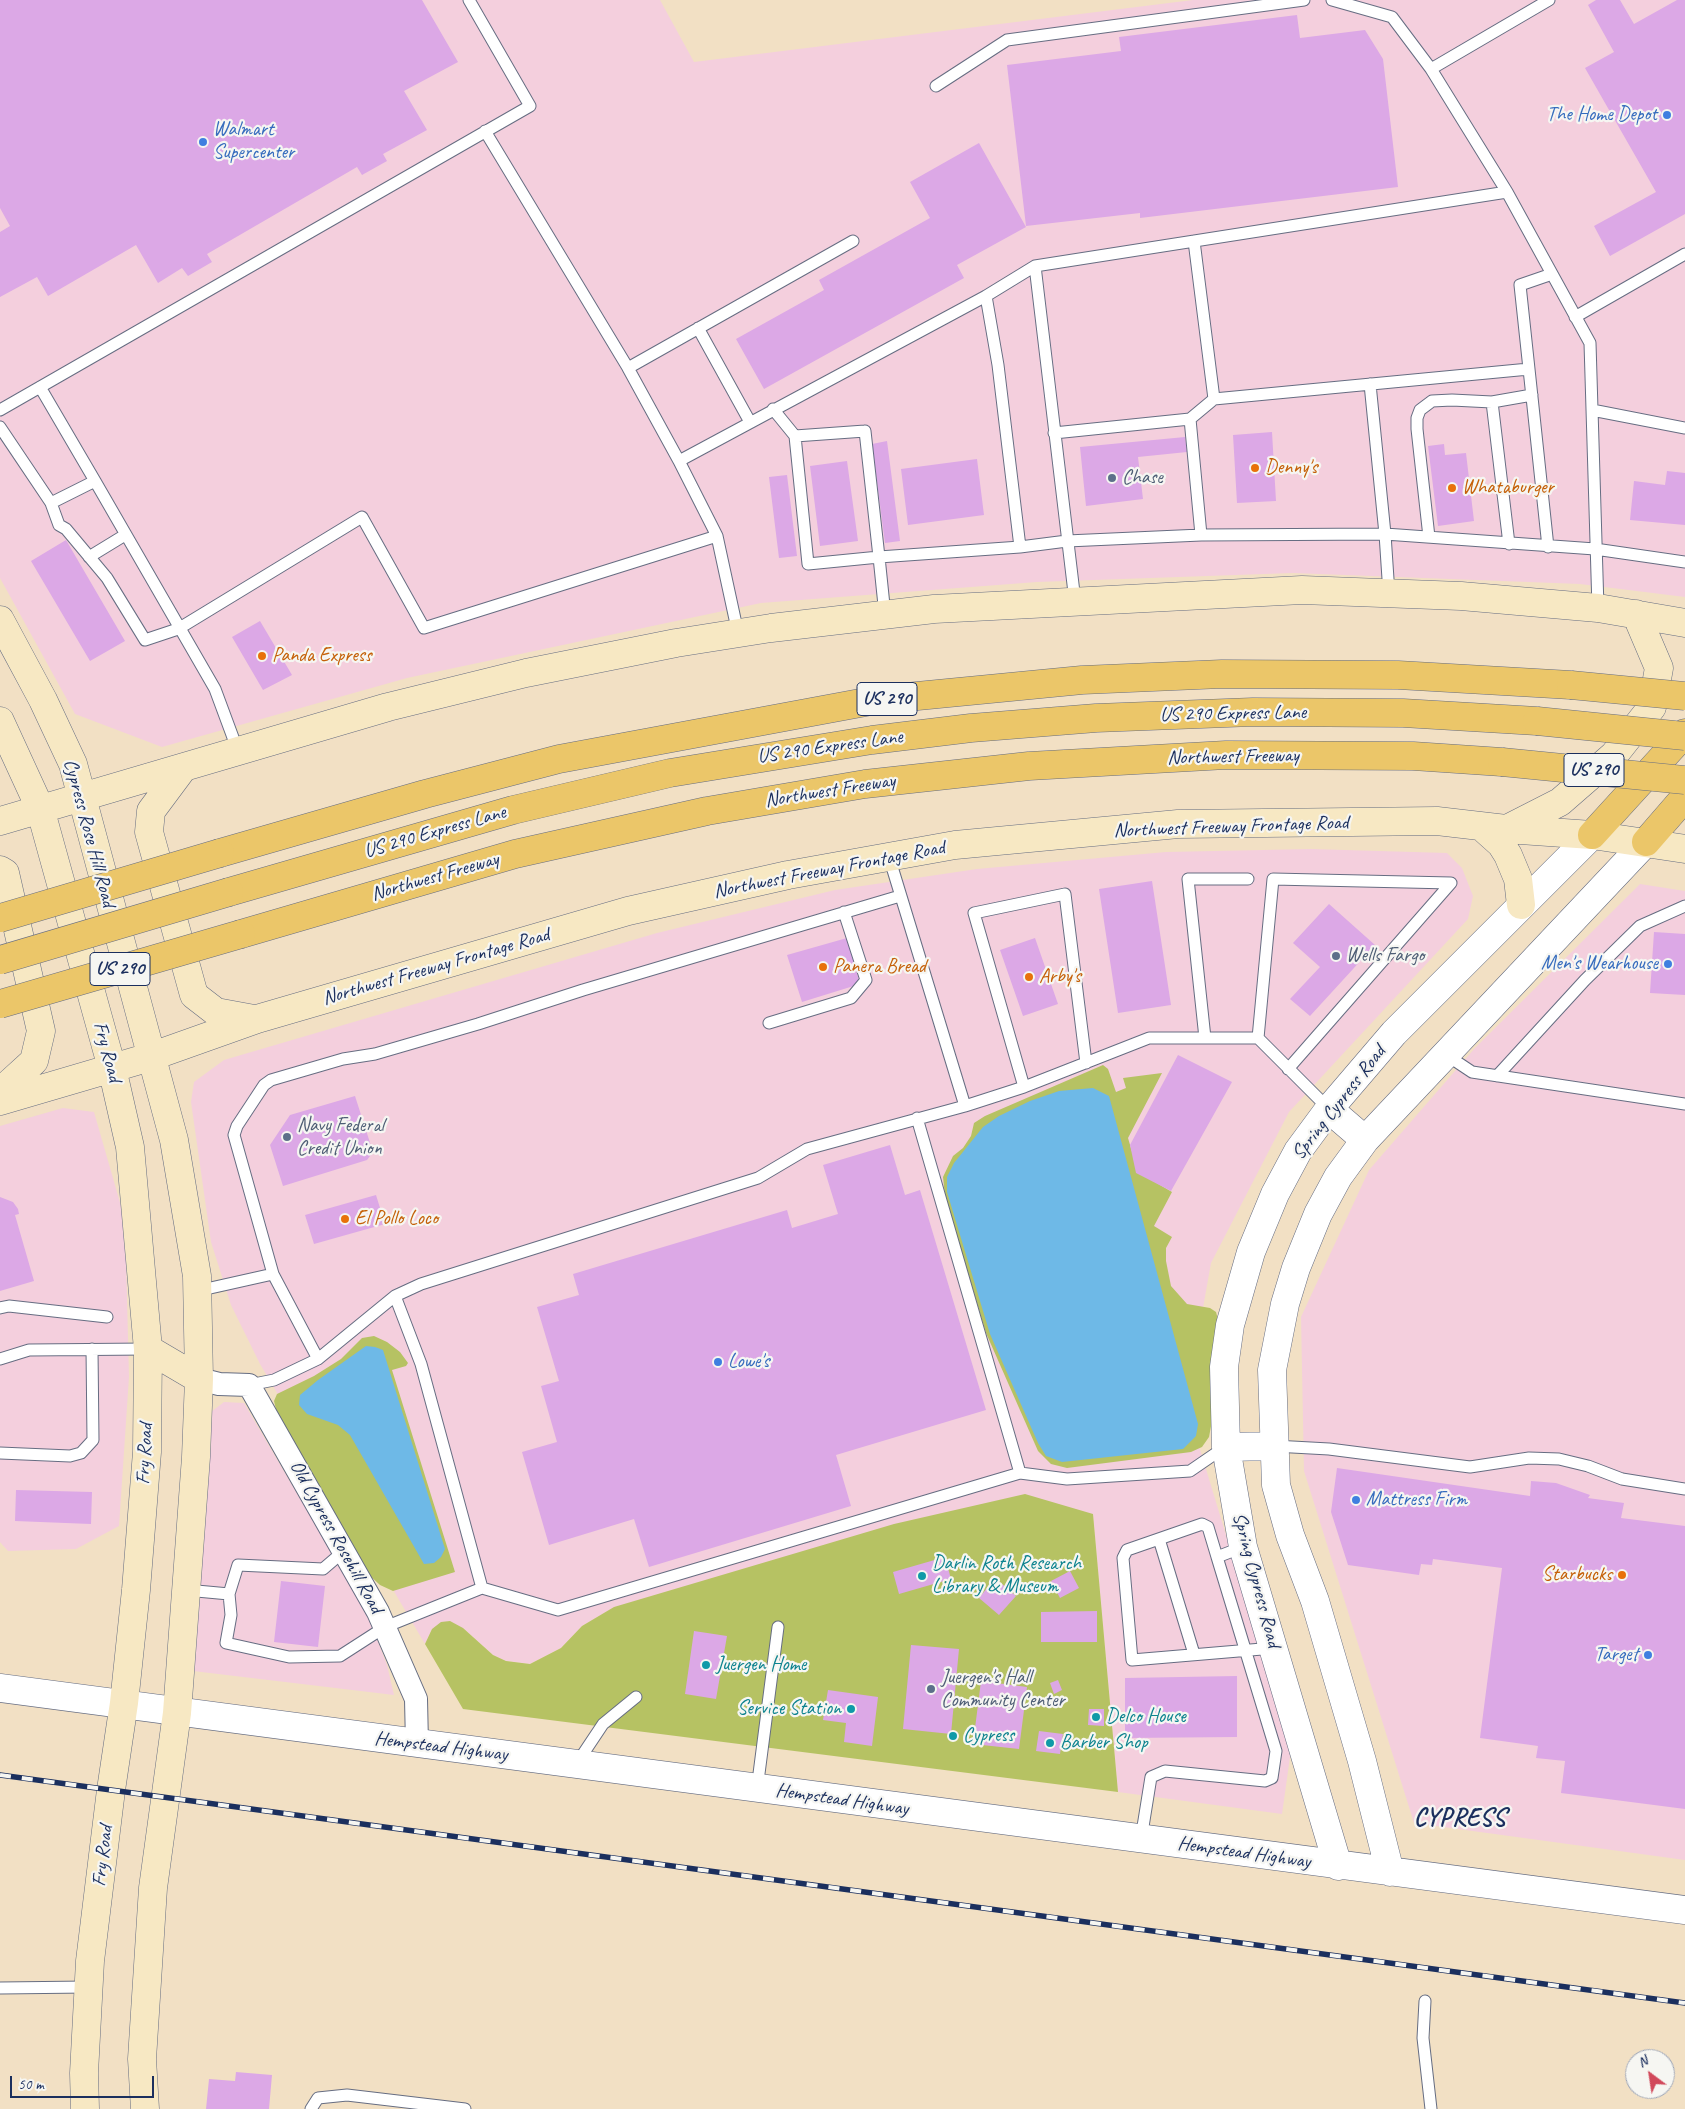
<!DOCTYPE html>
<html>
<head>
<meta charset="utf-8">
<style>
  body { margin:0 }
  #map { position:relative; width:1685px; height:2109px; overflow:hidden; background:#f2e0c4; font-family:Caveat,sans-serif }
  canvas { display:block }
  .north { position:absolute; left:1625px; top:2049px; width:50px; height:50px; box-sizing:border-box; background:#f6f6f2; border:1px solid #9ea6b7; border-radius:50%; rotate:329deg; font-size:14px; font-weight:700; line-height:20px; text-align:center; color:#1b2f5e }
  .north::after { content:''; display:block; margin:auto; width:18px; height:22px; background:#d1495b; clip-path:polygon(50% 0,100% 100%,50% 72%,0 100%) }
  .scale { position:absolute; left:10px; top:2076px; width:144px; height:22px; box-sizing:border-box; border:2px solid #1b2f5e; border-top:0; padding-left:6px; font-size:15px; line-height:18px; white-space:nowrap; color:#1b2f5e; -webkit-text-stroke:4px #f6f6f2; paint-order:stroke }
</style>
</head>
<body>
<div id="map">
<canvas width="1685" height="2109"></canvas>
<div class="north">N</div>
<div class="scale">50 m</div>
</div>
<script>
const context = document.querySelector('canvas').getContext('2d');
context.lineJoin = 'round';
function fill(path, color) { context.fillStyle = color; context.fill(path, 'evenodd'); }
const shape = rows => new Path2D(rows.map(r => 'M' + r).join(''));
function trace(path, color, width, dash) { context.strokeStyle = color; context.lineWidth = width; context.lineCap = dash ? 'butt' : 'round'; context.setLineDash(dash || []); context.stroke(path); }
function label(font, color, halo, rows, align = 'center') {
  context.font = font + ' Caveat,sans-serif'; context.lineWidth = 4.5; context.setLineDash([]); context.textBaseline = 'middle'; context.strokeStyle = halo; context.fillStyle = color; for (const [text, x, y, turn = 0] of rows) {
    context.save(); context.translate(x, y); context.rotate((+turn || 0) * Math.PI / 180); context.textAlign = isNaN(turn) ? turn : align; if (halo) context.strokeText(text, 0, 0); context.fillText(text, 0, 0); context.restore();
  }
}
fill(shape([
  [0,0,660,0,694,62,1193,0,1685,0,1685,597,1580,584,1293,573,1037,582,761,603,407,678,162,747,75,714,0,578],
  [1311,849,1447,853,1462,868,1473,896,1468,919,1289,1112,1211,1263,1201,1319,1196,1436,1291,1750,1282,1814,1118,1792,1093,1514,615,1607,582,1626,561,1648,530,1664,506,1661,493,1655,463,1628,432,1629,425,1644,260,1364,231,1305,211,1242,191,1102,194,1082,224,1060,657,933,835,890,977,869,1166,852],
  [1640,884,1685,891,1685,1860,1414,1823,1304,1471,1301,1317,1369,1170,1475,1048],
  [63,1108,94,1112,125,1220,129,1377,119,1526,76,1549,8,1551,0,1542,0,1126],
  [224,1402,244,1403,367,1613,387,1665,394,1695,193,1671,211,1412]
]), '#f4cfdd');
fill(shape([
  [1103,1065,1108,1069,1116,1092,1126,1088,1123,1078,1162,1073,1128,1138,1138,1172,1172,1192,1154,1226,1172,1237,1166,1248,1166,1261,1171,1286,1187,1304,1210,1308,1216,1312,1219,1323,1212,1421,1209,1437,1202,1447,1191,1452,1067,1468,1051,1464,1038,1451,986,1333,945,1196,943,1177,953,1156,963,1148,971,1136,974,1123,985,1116],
  [374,1336,387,1342,400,1352,408,1363,406,1366,392,1370,455,1572,393,1591,380,1585,368,1574,280,1426,274,1401,277,1394,314,1376,341,1359,362,1338],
  [1025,1494,1093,1514,1118,1792,463,1709,425,1644,432,1629,441,1622,450,1621,463,1628,493,1655,506,1661,530,1664,561,1648,582,1626,614,1607,894,1524]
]), '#b6c263');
fill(shape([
  [1093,1088,1109,1096,1198,1424,1196,1436,1183,1449,1062,1462,1046,1456,1038,1443,990,1334,947,1192,947,1177,954,1163,983,1127,999,1116,1030,1101,1059,1091],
  [366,1346,375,1347,383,1350,445,1549,441,1557,434,1563,424,1564,350,1435,338,1425,307,1414,299,1405,300,1395,318,1380]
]), '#6eb9e7');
fill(shape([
  [0,0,422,0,458,62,404,91,427,130,383,154,387,161,362,175,357,167,207,254,212,262,188,276,182,268,158,283,136,245,48,296,37,277,0,297,0,232,10,226,0,208],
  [1596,0,1620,0,1634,24,1677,0,1685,0,1685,214,1610,256,1594,226,1656,192,1585,68,1614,52,1588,5],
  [1297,15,1300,38,1365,30,1383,59,1398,187,1140,218,1140,213,1026,226,1007,65,1121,51,1119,37],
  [979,143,1026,227,957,265,964,278,764,389,736,339,824,290,819,280,930,218,910,182],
  [1272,432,1276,501,1237,503,1233,435],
  [1185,437,1187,452,1138,457,1143,499,1086,506,1080,447],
  [887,441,900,541,885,543,872,444],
  [1444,444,1445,455,1466,453,1474,521,1438,526,1428,446],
  [977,459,984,515,908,525,901,469],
  [847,461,858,541,820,546,810,466],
  [1667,471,1685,473,1685,525,1630,520,1634,481,1665,485],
  [787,475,797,556,779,558,769,477],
  [66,540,125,641,90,661,31,561],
  [260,621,292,675,263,690,232,637],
  [1152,881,1171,1005,1118,1013,1099,889],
  [1329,904,1375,945,1310,1016,1290,999,1320,967,1293,943],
  [1654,932,1685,934,1685,995,1650,993],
  [847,938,860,984,802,1002,787,955],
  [1035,938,1058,1004,1023,1016,1000,950],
  [1178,1055,1232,1082,1171,1191,1136,1173,1130,1145],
  [355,1096,373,1152,367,1160,283,1186,270,1145,290,1115],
  [890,1145,905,1195,920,1190,986,1410,836,1455,851,1506,649,1567,634,1519,549,1545,522,1452,557,1442,541,1386,559,1381,537,1307,579,1295,573,1274,787,1210,792,1228,838,1214,823,1165],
  [376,1195,385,1224,314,1244,305,1215],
  [0,1197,13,1202,18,1209,19,1214,15,1215,34,1281,0,1291],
  [1337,1468,1530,1496,1531,1481,1556,1483,1590,1495,1588,1498,1624,1503,1621,1518,1685,1526,1685,1809,1561,1793,1565,1761,1536,1758,1538,1746,1480,1738,1502,1568,1433,1559,1432,1565,1421,1564,1419,1575,1348,1565,1331,1512],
  [16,1490,92,1492,91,1524,15,1521],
  [945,1557,951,1579,899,1594,893,1572],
  [1070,1571,1079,1588,1060,1598,1051,1581],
  [995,1578,1016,1596,999,1615,979,1598],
  [281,1581,325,1586,318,1647,274,1642],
  [1097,1611,1097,1642,1041,1642,1041,1612],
  [694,1631,727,1636,716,1699,685,1694],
  [911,1645,959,1649,951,1734,903,1729],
  [1237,1676,1237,1737,1125,1738,1125,1678],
  [1058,1680,1062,1690,1054,1694,1050,1683],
  [981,1681,1027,1687,1019,1749,973,1744],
  [828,1690,878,1697,872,1746,844,1742,846,1723,823,1720],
  [1089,1709,1104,1709,1104,1726,1088,1725],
  [1039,1731,1063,1734,1060,1754,1036,1751],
  [236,2072,272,2075,269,2109,206,2109,209,2079,235,2081]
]), '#dca8e6');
const service = shape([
  [1332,0,1392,17,1431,69],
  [936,86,1007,40,1304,0],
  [485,131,628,368],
  [1507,192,1431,69,1549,0],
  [1035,266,1075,601],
  [986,296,998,365,1020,547],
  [1575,317,1685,254],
  [698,328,750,422],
  [1529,369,1520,285,1552,274],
  [1370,384,1385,534,1595,549,1685,562],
  [40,387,95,481],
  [1214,399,1529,369,1548,547],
  [1492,402,1509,544],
  [773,409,795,436],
  [0,410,530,106,469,0],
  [1592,410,1685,428],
  [1190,419,1201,535],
  [0,427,51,503,95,481,215,689,238,751],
  [865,431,879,557,808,564,795,436,865,431],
  [1054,433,1190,419,1214,399,1194,241],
  [679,461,628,368,853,241],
  [51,503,59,525,66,529,107,578,145,640,178,629,362,517,424,628,717,536,738,633],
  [717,536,679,461,986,296,1035,266,1507,192,1590,343,1598,608],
  [1429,537,1417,429,1417,418,1420,410,1432,401,1452,400,1492,402,1532,395],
  [89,557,125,535],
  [885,615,879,557,1020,547,1067,541,1201,535,1385,534,1389,594],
  [889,857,965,1106],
  [769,1023,851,998,866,980,844,912],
  [1205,1038,1188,879,1248,879],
  [1258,1038,1273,879,1451,883,1288,1069],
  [1445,1054,1472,1072,1685,1104],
  [1497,1076,1585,980,1640,926,1685,906],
  [1024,1087,974,913,1065,894,1086,1063],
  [917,1118,1020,1473],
  [273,1274,318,1359],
  [197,1291,273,1274,234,1135,237,1126,264,1085,271,1080,343,1059,375,1054,478,1024,583,990,900,896],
  [0,1308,9,1306,107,1317],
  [0,1359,29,1350,148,1349],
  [249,1385,274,1380,318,1359,395,1296,421,1284,758,1178,807,1149,965,1106,1024,1087,1149,1038,1258,1038,1329,1109],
  [1274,1446,1329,1449,1470,1467,1529,1458,1559,1459,1588,1466,1622,1479,1685,1489],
  [0,1453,70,1456,81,1453,93,1440,92,1349],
  [1159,1539,1194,1654],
  [1243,1547,1217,1557,1208,1527,1202,1524,1127,1550,1123,1558,1132,1660,1274,1648],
  [482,1588,558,1610,1020,1473,1067,1479,1190,1471,1225,1447],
  [186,1590,229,1594,231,1615,226,1643,289,1657,340,1656,385,1627,482,1588,421,1364,395,1296],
  [229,1594,238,1565,323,1569,344,1551],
  [577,1763,603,1724,636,1697],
  [757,1789,778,1627],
  [1141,1839,1151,1777,1165,1771,1265,1781,1272,1778,1276,1751,1217,1557],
  [0,1988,88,1987],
  [1425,2001,1423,2038,1431,2109],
  [311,2109,318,2098,347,2095,465,2109]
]);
const minor = shape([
  [199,1379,219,1384,249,1385,378,1612,416,1699,417,1744]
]);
const tertiary = shape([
  [1329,1109,1365,1140],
  [1226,1447,1274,1446],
  [0,1688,1685,1910],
  [1338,1866,1243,1547,1226,1447,1224,1367,1230,1325,1251,1252,1275,1194,1298,1151,1329,1109,1394,1033,1592,835],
  [1390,1872,1362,1761,1315,1601,1290,1535,1276,1485,1272,1370,1285,1304,1296,1268,1318,1214,1338,1177,1365,1140,1646,842]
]);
const secondary = shape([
  [0,620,43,700,73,764,174,1140,197,1276,199,1379,196,1457,177,1713,153,1888,142,2059,145,2109],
  [0,721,40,808,112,1068,130,1147,148,1349,147,1452,136,1590,124,1703,111,1790,90,1961,84,2073,85,2109],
  [183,768,151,811,149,832,194,995,216,1012,254,1019],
  [0,821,388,707,526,673,676,643,771,628,934,609,1302,590,1461,596,1598,608,1685,623],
  [1482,827,1501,844,1508,855,1518,879,1521,905],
  [1507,829,1560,802,1614,755,1652,707,1659,668,1636,614],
  [0,870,5,873,41,1031,34,1061,0,1092],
  [0,1101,150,1057,257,1019,628,911,788,875,955,845,1178,824,1437,821,1506,829,1592,835,1685,849],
  [148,1349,199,1379]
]);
const primary = shape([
  [1592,835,1685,733],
  [1646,842,1685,797]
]);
const motorway = shape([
  [220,853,425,794,559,759,871,701,907,697,1082,680,1222,674,1398,675,1571,685],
  [229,892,513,810,670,773,872,740,971,728,1096,718,1253,712,1403,713,1537,721],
  [241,934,515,854,707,811,865,784,1029,766,1226,755,1413,756,1502,762]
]);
trace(service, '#666d82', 13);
trace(minor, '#666d82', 24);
trace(tertiary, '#666d82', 29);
trace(secondary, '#666d82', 29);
trace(primary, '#666d82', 29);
trace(motorway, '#666d82', 29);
trace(service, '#fff', 11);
trace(minor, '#fff', 22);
trace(tertiary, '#fff', 28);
trace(secondary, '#f7e8c3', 28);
trace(primary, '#ebc669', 28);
trace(motorway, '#ebc669', 28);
const rail = shape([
  [0,1775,1685,2003]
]);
trace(rail, '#1b2f5e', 5.5);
trace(rail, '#f6f6f2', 4, [11]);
const motorwayBridge = shape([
  [1571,685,1685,696],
  [1537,721,1685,736],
  [1502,762,1685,780],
  [0,918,220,853],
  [0,960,229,892],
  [0,1004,241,934]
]);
trace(motorwayBridge, '#666d82', 29, []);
trace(motorwayBridge, '#ebc669', 28);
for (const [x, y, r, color] of [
  [1667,115,5,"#3f7fe0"],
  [203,142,5,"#3f7fe0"],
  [1255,468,5,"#e8710a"],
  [1112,478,5,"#5c6f8a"],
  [1452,488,5,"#e8710a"],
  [262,656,5,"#e8710a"],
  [1336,956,5,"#5c6f8a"],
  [1668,964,5,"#3f7fe0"],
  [823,967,5,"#e8710a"],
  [1029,977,5,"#e8710a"],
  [287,1137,5,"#5c6f8a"],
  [345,1219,5,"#e8710a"],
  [718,1362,5,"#3f7fe0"],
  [1356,1500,5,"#3f7fe0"],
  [1622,1575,5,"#e8710a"],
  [922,1576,5,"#0f9aa8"],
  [1648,1655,5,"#3f7fe0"],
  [706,1665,5,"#0f9aa8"],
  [931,1689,5,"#5c6f8a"],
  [851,1709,5,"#0f9aa8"],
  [1096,1717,5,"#0f9aa8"],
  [953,1736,5,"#0f9aa8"],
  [1050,1743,5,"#0f9aa8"]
]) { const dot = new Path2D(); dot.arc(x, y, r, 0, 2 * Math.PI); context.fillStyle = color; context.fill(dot); trace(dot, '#f6f6f2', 2); }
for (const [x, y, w] of [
  [887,699,60],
  [1594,770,60],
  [120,969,60]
]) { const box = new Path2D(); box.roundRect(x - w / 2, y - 16.5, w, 33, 4); context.fillStyle = '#f6f6f2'; context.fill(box); trace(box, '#1b2f5e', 1); }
label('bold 19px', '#1b2f5e', null, [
  ["US 290",887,699],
  ["US 290",1594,770],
  ["US 290",120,969]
]);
label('20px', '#366cbe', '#f6f6f2', [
  ["The Home Depot",1657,115],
  ["Walmart",213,130,"left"],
  ["Supercenter",213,153,"left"],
  ["Men's Wearhouse",1658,964],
  ["Lowe's",728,1362,"left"],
  ["Mattress Firm",1366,1500,"left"],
  ["Target",1638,1655]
], 'right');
label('20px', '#c56008', '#f6f6f2', [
  ["Denny's",1265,468],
  ["Whataburger",1462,488],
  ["Panda Express",272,656],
  ["Panera Bread",833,967],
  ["Arby's",1039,977],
  ["El Pollo Loco",355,1219],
  ["Starbucks",1612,1575,"right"]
], 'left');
label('20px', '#4e5e75', '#f6f6f2', [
  ["Chase",1122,478],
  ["Wells Fargo",1346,956],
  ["Navy Federal",297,1126],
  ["Credit Union",297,1149],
  ["Juergen's Hall",941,1678],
  ["Community Center",941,1701]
], 'left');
label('20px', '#1b2f5e', '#f6f6f2', [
  ["US 290 Express Lane",1233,714,-1],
  ["US 290 Express Lane",830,747,-8],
  ["Northwest Freeway",1233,757,-1],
  ["Northwest Freeway",830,791,-9],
  ["Northwest Freeway Frontage Road",1231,827,-2],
  ["US 290 Express Lane",435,832,-16],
  ["Cypress Rose Hill Road",89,833,75],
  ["Northwest Freeway Frontage Road",829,870,-11],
  ["Northwest Freeway",435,877,-16],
  ["Northwest Freeway Frontage Road",436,967,-16],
  ["Fry Road",107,1052,75],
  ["Spring Cypress Road",1339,1103,-52],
  ["Fry Road",145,1454,-87],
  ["Old Cypress Rosehill Road",336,1537,61],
  ["Spring Cypress Road",1256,1580,75],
  ["Hempstead Highway",441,1747,7],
  ["Hempstead Highway",842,1800,8],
  ["Hempstead Highway",1244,1853,8],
  ["Fry Road",103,1856,-83]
]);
label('20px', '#0d838f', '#f6f6f2', [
  ["Darlin Roth Research",932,1564],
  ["Library & Museum",932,1587],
  ["Juergen Home",716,1665],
  ["Service Station",841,1709,"right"],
  ["Delco House",1106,1717],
  ["Cypress",963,1736],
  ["Barber Shop",1060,1743]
], 'left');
context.letterSpacing = '1px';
label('bold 25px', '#1b2f5e', '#f6f6f2', [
  ["CYPRESS",1460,1818]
]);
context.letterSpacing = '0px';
</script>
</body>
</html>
